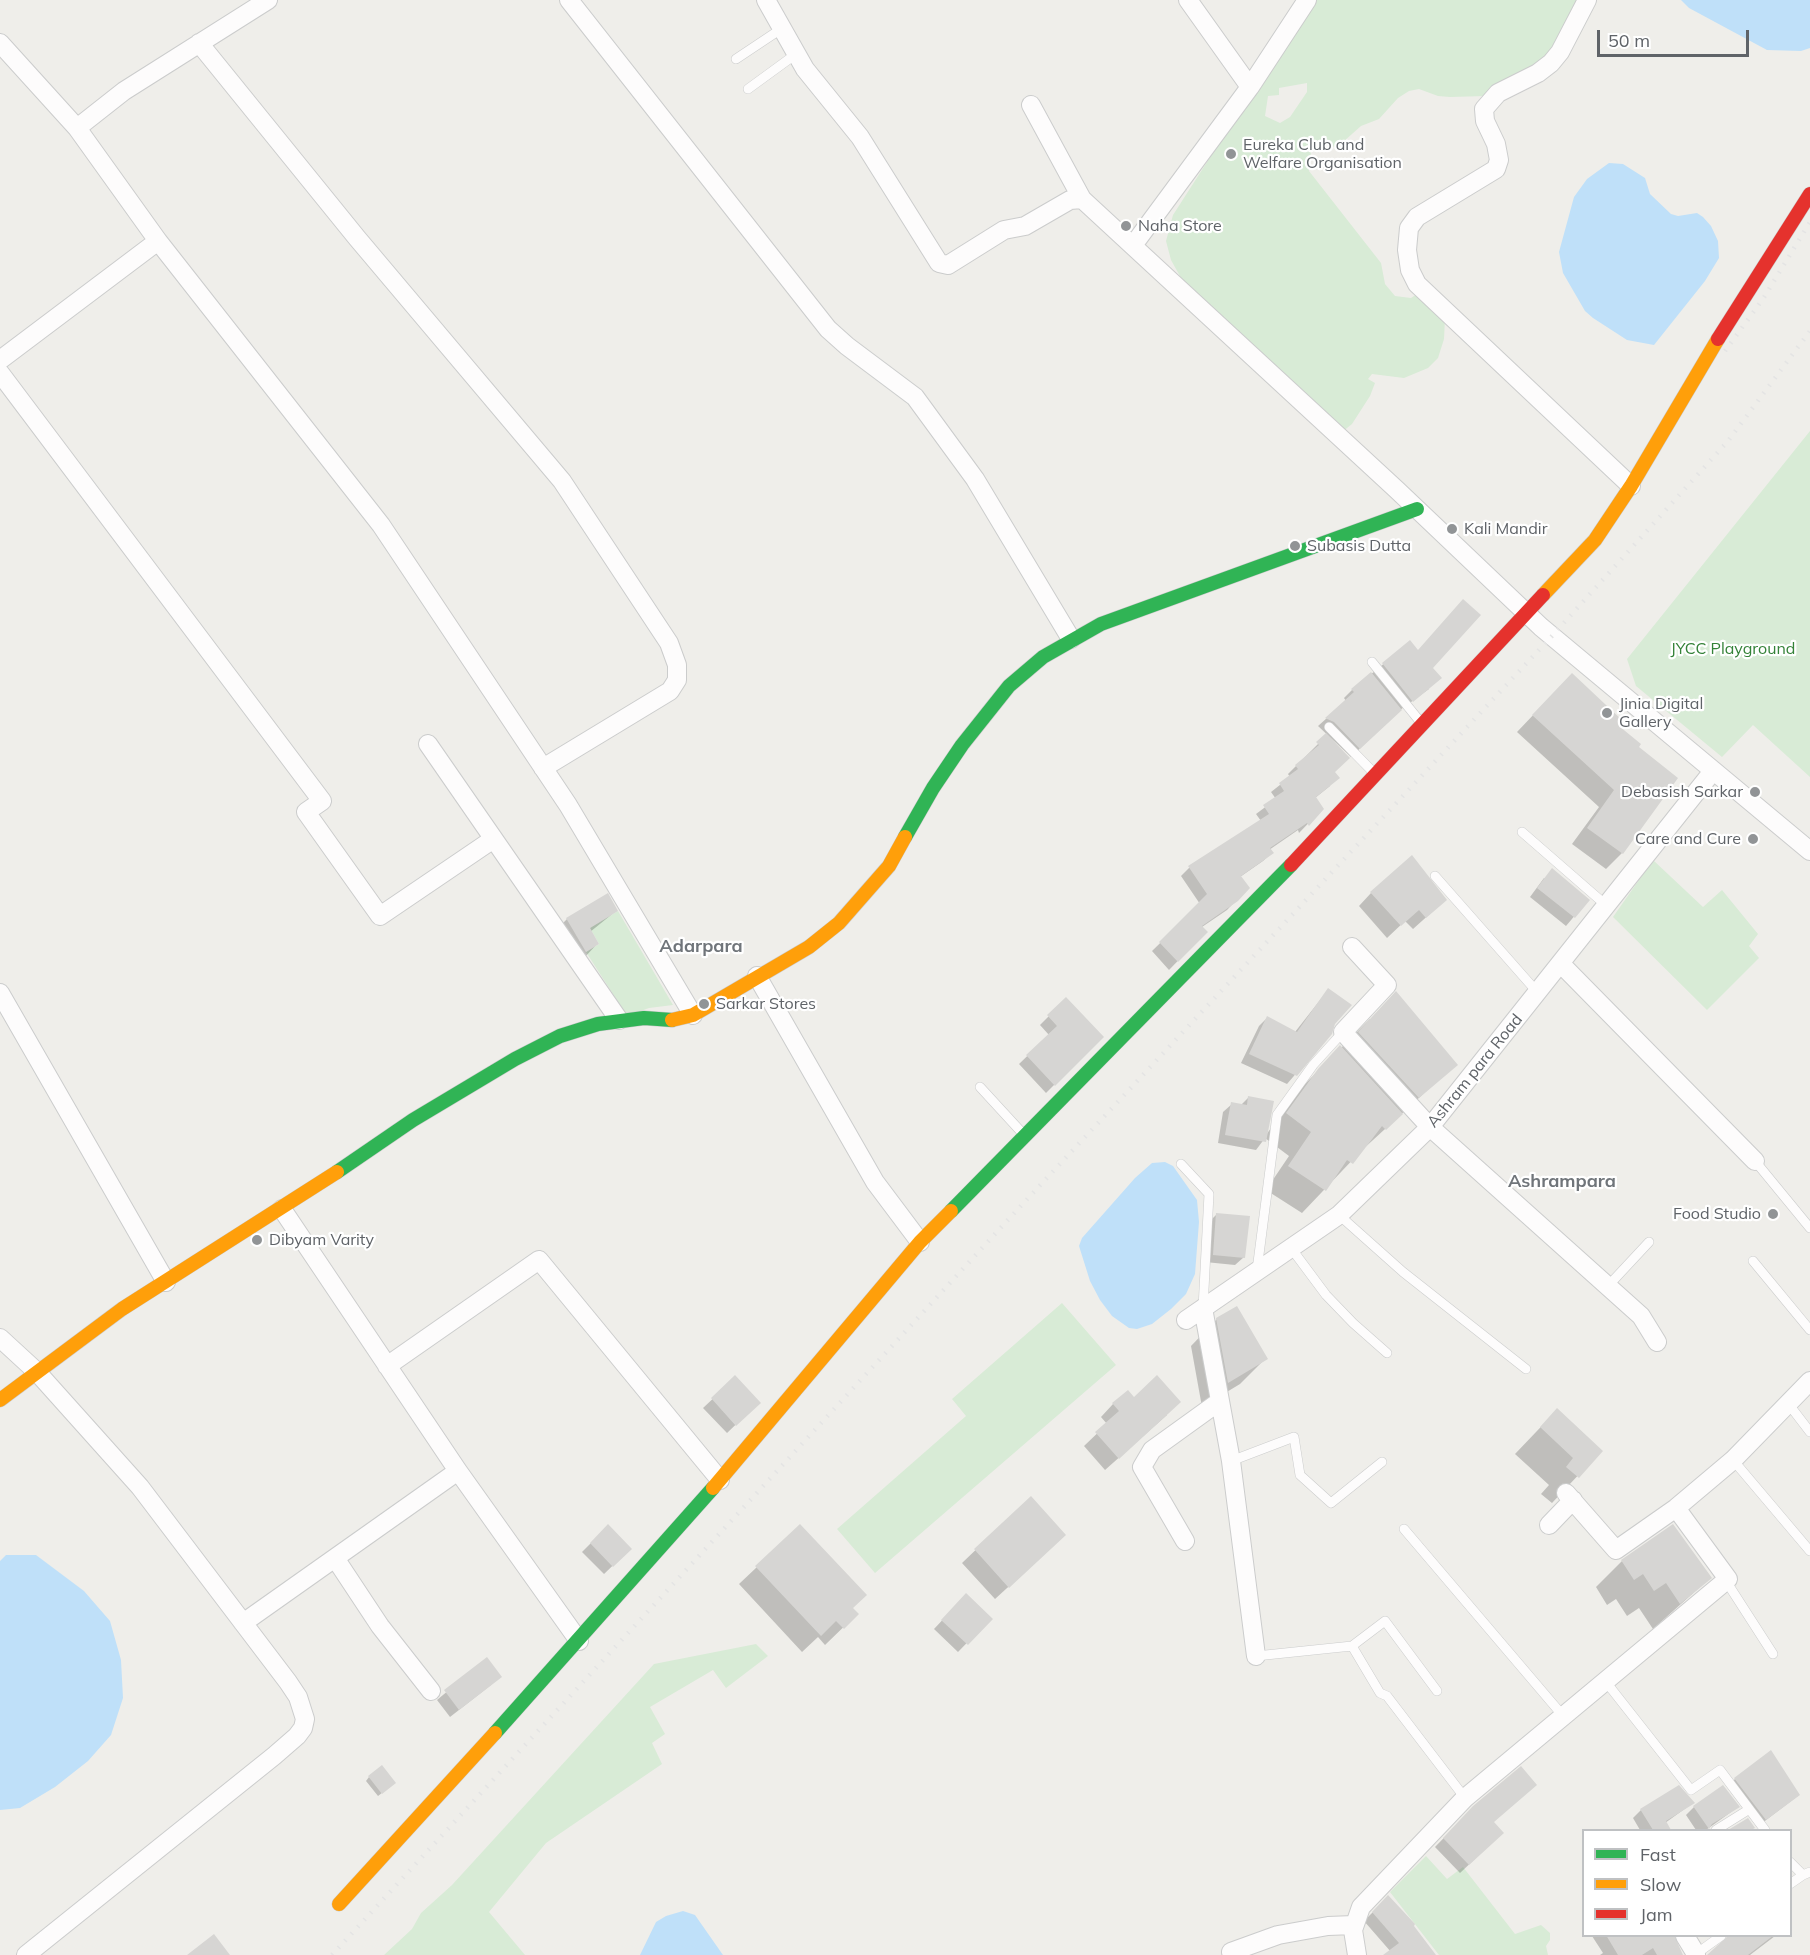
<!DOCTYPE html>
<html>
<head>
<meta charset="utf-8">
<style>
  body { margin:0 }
  #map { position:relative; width:1810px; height:1955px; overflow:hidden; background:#efeeea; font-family:Mulish,sans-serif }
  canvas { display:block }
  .legend { position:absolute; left:1582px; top:1829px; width:210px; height:108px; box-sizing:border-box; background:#fff; border:2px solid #bfc1c3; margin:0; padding:8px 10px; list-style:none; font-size:18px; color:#5f6368 }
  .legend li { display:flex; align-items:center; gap:12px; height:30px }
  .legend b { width:30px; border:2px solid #bfc1c3 }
  .scale { position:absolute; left:1597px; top:30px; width:152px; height:27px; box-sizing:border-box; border:3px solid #5f6368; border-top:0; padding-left:8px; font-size:18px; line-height:21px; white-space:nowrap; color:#5f6368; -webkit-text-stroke:4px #fff; paint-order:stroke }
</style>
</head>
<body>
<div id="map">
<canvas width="1810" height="1955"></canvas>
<ul class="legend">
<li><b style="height:8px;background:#30b455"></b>Fast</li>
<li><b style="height:8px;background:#ff9f0a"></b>Slow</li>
<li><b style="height:8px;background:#e5322d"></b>Jam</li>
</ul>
<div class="scale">50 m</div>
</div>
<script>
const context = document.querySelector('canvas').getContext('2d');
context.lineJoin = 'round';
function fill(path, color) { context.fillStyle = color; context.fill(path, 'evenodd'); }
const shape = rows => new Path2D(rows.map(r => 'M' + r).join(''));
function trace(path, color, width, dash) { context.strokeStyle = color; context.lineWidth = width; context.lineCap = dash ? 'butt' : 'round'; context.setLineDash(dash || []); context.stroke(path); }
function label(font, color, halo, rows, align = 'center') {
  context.font = font + ' Mulish,sans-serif'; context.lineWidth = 4.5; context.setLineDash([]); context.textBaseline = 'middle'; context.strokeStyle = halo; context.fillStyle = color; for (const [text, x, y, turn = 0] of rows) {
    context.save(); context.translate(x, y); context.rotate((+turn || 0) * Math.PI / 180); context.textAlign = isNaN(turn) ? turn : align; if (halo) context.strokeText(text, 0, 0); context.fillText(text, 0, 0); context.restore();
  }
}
fill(shape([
  [1311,0,1582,0,1544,61,1486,96,1450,97,1438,96,1419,89,1409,91,1398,98,1379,119,1361,126,1343,142,1335,147,1326,144,1311,151,1309,171,1381,263,1385,284,1395,296,1411,298,1420,292,1445,318,1444,339,1438,358,1428,368,1404,378,1372,374,1368,379,1375,383,1370,396,1352,424,1342,432,1181,278,1171,260,1166,241,1173,215],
  [1307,83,1307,92,1290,117,1280,123,1265,116,1268,96,1279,95,1279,88],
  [1810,431,1810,777,1753,725,1722,757,1636,686,1627,659],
  [1653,860,1703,907,1722,890,1758,934,1749,946,1759,958,1707,1010,1613,917],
  [618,911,673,1005,649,1008,627,1016,586,952,599,944,590,928],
  [1062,1303,1116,1365,875,1573,837,1529,966,1416,952,1399],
  [756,1644,768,1656,726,1688,713,1670,650,1707,665,1734,652,1743,662,1764,546,1843,489,1912,525,1955,384,1955,412,1929,421,1913,452,1885,654,1664],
  [1426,1856,1447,1879,1463,1867,1515,1934,1541,1925,1550,1933,1550,1940,1546,1946,1548,1955,1439,1955,1390,1892]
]), '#d8ebd6');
fill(shape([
  [1681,0,1810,0,1810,48,1801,51,1767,50,1689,8],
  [1609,163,1623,164,1645,178,1650,194,1671,214,1678,216,1697,213,1703,217,1711,226,1718,241,1719,258,1705,281,1654,345,1627,340,1593,318,1585,311,1563,273,1559,252,1574,197,1587,179],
  [1165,1162,1173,1166,1197,1200,1199,1222,1195,1274,1186,1294,1171,1309,1152,1324,1137,1329,1129,1328,1112,1316,1100,1300,1090,1281,1079,1246,1082,1238,1135,1178,1152,1163],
  [6,1555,36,1555,84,1591,110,1621,121,1660,123,1698,111,1735,88,1761,55,1787,20,1808,0,1810,0,1561],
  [683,1911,695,1915,723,1955,640,1955,656,1922,666,1916]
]), '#bfe0f9');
fill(shape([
  [1410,642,1431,668,1429,689,1400,710,1351,757,1318,726,1346,701,1344,698,1352,690],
  [1556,691,1617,726,1622,853,1606,869,1572,844,1599,807,1517,732],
  [1326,736,1334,772,1330,786,1315,798,1322,809,1299,833,1298,830,1269,850,1272,853,1263,861,1240,877,1248,888,1227,910,1202,927,1206,932,1169,970,1152,951,1200,904,1181,876,1189,868,1261,821,1256,814,1276,799,1271,792,1290,777,1288,774],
  [1544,878,1588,900,1566,926,1530,897],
  [1371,893,1432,912,1413,929,1405,921,1387,938,1359,906],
  [607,895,616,911,590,932,597,944,585,957,554,932,567,919],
  [1328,990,1333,1024,1331,1033,1287,1084,1241,1063,1259,1026,1267,1018,1295,1032],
  [1066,999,1102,1037,1046,1093,1019,1064,1049,1035,1040,1025],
  [1370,1019,1456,1064,1361,1151,1302,1213,1266,1190,1289,1156,1265,1138,1256,1150,1218,1143,1223,1112,1232,1104,1241,1105,1249,1097,1266,1135,1295,1094],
  [1216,1215,1244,1257,1235,1265,1205,1262,1208,1223],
  [1217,1319,1266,1358,1240,1384,1202,1407,1191,1346],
  [735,1378,750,1411,727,1433,703,1408],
  [1133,1399,1167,1415,1105,1470,1084,1446,1107,1424,1101,1417,1113,1404],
  [1557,1410,1601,1451,1552,1503,1541,1494,1549,1485,1515,1454],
  [1030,1498,1051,1548,995,1599,962,1563],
  [608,1526,630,1549,604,1574,582,1552],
  [1622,1561,1710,1578,1653,1629,1639,1608,1627,1616,1616,1599,1607,1605,1596,1587],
  [757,1567,851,1608,857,1614,825,1645,818,1637,802,1652,739,1584],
  [966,1595,990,1619,958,1652,934,1629],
  [486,1659,491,1685,450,1717,437,1700],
  [369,1777,391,1786,378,1796,366,1781],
  [1735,1779,1799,1795,1757,1827,1727,1787],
  [1693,1803,1665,1823,1670,1830,1640,1830,1633,1818,1641,1810],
  [1474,1807,1493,1822,1494,1841,1460,1873,1435,1847],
  [1694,1807,1738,1807,1706,1830,1696,1830,1686,1815],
  [1388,1897,1412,1926,1434,1955,1388,1955,1391,1952,1364,1921],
  [1592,1936,1673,1936,1682,1955,1600,1955,1603,1953],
  [1734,1936,1775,1936,1750,1955,1711,1955]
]), '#0003');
fill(shape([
  [1463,599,1481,615,1433,668,1442,678,1413,702,1382,663,1410,640,1418,650],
  [1371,672,1402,710,1360,749,1334,722,1325,718,1354,692,1351,689],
  [1572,673,1623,721,1619,726,1641,744,1639,747,1678,778,1623,854,1587,828,1614,790,1532,715],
  [1326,733,1350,758,1335,772,1340,778,1316,797,1324,809,1309,826,1307,823,1270,848,1274,853,1241,876,1250,888,1238,901,1202,926,1208,932,1178,962,1159,942,1207,894,1188,866,1269,814,1263,805,1284,791,1279,783,1298,769,1295,765,1319,745,1316,742],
  [1412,855,1447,900,1426,918,1419,910,1401,926,1370,892],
  [1552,868,1590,900,1575,918,1537,888],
  [608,893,618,911,590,928,599,944,586,952,566,918],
  [1328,988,1352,1005,1335,1024,1332,1034,1297,1076,1249,1054,1267,1016,1297,1032],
  [1396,991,1458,1065,1419,1098,1358,1032],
  [1066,997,1104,1037,1055,1086,1026,1055,1057,1026,1047,1015],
  [1340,1045,1403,1114,1386,1130,1382,1126,1353,1164,1347,1160,1326,1191,1288,1166,1311,1132,1286,1113,1318,1069],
  [1248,1096,1274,1101,1266,1142,1225,1135,1231,1102,1247,1105],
  [1216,1213,1250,1216,1245,1258,1213,1255],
  [1237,1306,1268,1359,1228,1383,1216,1318],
  [735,1375,761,1403,736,1426,711,1398],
  [1157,1375,1181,1402,1119,1459,1095,1432,1119,1411,1112,1403,1128,1390,1134,1397],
  [1557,1408,1603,1451,1579,1478,1566,1467,1573,1458,1540,1427],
  [1031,1496,1066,1535,1009,1588,974,1549],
  [608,1524,632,1549,613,1567,590,1543],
  [800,1524,867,1595,853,1608,859,1614,844,1629,836,1621,821,1636,755,1566],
  [1673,1524,1712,1578,1680,1604,1666,1583,1654,1591,1643,1574,1634,1580,1621,1560],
  [966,1593,993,1619,968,1645,941,1620],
  [487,1657,502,1677,459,1710,444,1690],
  [1771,1750,1800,1795,1766,1820,1734,1778],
  [382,1765,396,1783,382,1794,368,1776],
  [1521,1766,1537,1785,1494,1822,1504,1833,1469,1865,1443,1838,1473,1806],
  [1679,1785,1695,1803,1666,1821,1671,1830,1653,1830,1640,1809],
  [1723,1785,1740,1807,1712,1824,1709,1829,1693,1806],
  [1748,1818,1755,1828,1751,1830,1728,1830],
  [1388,1895,1415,1924,1414,1926,1436,1955,1383,1955,1399,1943,1372,1912],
  [214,1934,230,1955,187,1955],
  [1606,1935,1674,1935,1683,1955,1657,1955,1653,1948,1642,1955,1618,1955],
  [1729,1935,1774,1935,1748,1955,1707,1955]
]), '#d6d5d3');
const lane = shape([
  [736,59,781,29],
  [748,89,796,54],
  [1372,662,1422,724],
  [1329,727,1375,774],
  [1522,832,1607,906],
  [1435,876,1538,993],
  [980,1087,1025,1136],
  [1755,1161,1810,1228],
  [1181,1164,1209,1194,1203,1308],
  [1339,1215,1403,1272,1526,1369],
  [1291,1248,1326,1295,1353,1323,1387,1353],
  [1753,1261,1810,1330],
  [1257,1270,1277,1115,1313,1065,1343,1032],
  [1608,1286,1649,1242],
  [1787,1402,1810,1432],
  [1733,1460,1810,1551],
  [1231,1461,1294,1437,1300,1475,1331,1503,1382,1462],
  [1404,1529,1564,1717],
  [1726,1581,1773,1654],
  [1352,1646,1385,1621,1437,1691],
  [1256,1656,1352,1646,1380,1693,1387,1696,1465,1798],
  [1606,1682,1691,1790,1720,1770,1765,1830],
  [1716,1830,1748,1810],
  [1790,1862,1803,1875,1810,1872],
  [1790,1884,1803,1875],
  [1696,1954,1721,1936]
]);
const street = shape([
  [569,0,828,329,847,346,915,397,975,479,1071,639],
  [766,0,805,69,860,137,939,263,948,265,1004,230,1025,226,1070,200,1082,199,1397,490,1541,627,1810,851],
  [1587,0,1560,52,1551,63,1538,73,1498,93,1484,109,1485,121,1496,144,1499,160,1496,169,1417,217,1409,228,1407,250,1410,270,1417,284,1631,486],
  [0,43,77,128,158,241,381,525,568,805,693,1015],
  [199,43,357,238,562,481,669,643,677,665,677,680,670,691,543,768],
  [1250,87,1307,0],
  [1031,105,1082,199],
  [77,128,124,91,268,0],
  [1134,244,1250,87,1188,0],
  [0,360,158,241],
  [0,373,322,801,306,812,380,916,492,840],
  [428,744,619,1020],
  [1352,947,1387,985,1343,1032,1430,1127,1641,1316,1657,1342],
  [1561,964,1755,1161],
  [757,976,875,1182,920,1242],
  [0,993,166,1282],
  [282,1209,458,1471,579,1641],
  [1203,1308,1231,1461,1256,1656],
  [1186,1320,1339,1215,1430,1127,1713,771],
  [0,1338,37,1372,140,1487,288,1682,298,1697,305,1719,303,1728,297,1736,274,1756,26,1955],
  [387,1366,539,1260,720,1480],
  [1566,1493,1616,1550,1676,1508,1733,1460,1810,1381],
  [1549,1525,1573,1500],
  [1185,1541,1142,1467,1152,1450,1220,1401],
  [335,1558,380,1626,431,1691],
  [243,1623,458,1471],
  [1685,1936,1696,1954],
  [1232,1955,1231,1952,1278,1935,1328,1926,1354,1925],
  [1357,1955,1353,1930,1361,1907,1465,1798,1728,1579,1676,1508]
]);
const fast = shape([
  [905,837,933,788,962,745,1009,686,1043,657,1101,624,1417,509],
  [337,1172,413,1120,515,1059,560,1036,598,1024,644,1018,672,1020],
  [951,1211,1291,865],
  [495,1733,713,1488]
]);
const slow = shape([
  [1543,595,1595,540,1631,486,1718,339],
  [672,1020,693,1015,809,947,839,923,889,866,905,837],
  [0,1400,122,1309,337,1172],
  [713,1488,920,1242,951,1211],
  [339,1904,495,1733]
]);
const jam = shape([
  [1718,339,1810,194],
  [1291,865,1543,595]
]);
trace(lane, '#cbcccc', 10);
trace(street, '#cbcccc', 20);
trace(fast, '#cacacb', 15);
trace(slow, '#cacacb', 15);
trace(jam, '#cacacb', 15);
trace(lane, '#fdfcfc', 9);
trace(street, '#fdfcfc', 18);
trace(fast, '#30b455', 14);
trace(slow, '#ff9f0a', 14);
trace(jam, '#e5322d', 14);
trace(shape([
  [1725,351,1763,299,1810,222],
  [332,1955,1018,1209,1552,636,1728,441,1810,331]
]), '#e4e4e4', 4.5, [1.5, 8]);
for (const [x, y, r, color] of [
  [1231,154,6,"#919496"],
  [1126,226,6,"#919496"],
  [1452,529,6,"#919496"],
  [1295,546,6,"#919496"],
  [1607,713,6,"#919496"],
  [1755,792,6,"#919496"],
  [1753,839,6,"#919496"],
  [704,1004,6,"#919496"],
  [1773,1214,6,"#919496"],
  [257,1240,6,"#919496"]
]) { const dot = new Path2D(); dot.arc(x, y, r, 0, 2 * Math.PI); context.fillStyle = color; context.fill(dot); trace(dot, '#fff', 2); }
label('16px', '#5f6368', '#fff', [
  ["Eureka Club and",1243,145],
  ["Welfare Organisation",1243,163],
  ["Naha Store",1138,226],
  ["Kali Mandir",1464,529],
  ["Subasis Dutta",1307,546],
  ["Jinia Digital",1619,704],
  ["Gallery",1619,722],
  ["Debasish Sarkar",1743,792,"right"],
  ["Care and Cure",1741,839,"right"],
  ["Sarkar Stores",716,1004],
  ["Food Studio",1761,1214,"right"],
  ["Dibyam Varity",269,1240]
], 'left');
label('16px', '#348238', '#fff', [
  ["JYCC Playground",1733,649]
]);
label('16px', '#5f6368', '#fff', [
  ["Ashram para Road",1475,1071,-51]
]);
label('bold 18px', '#70757a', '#fff', [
  ["Adarpara",701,947],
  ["Ashrampara",1562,1182]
]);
</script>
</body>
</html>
